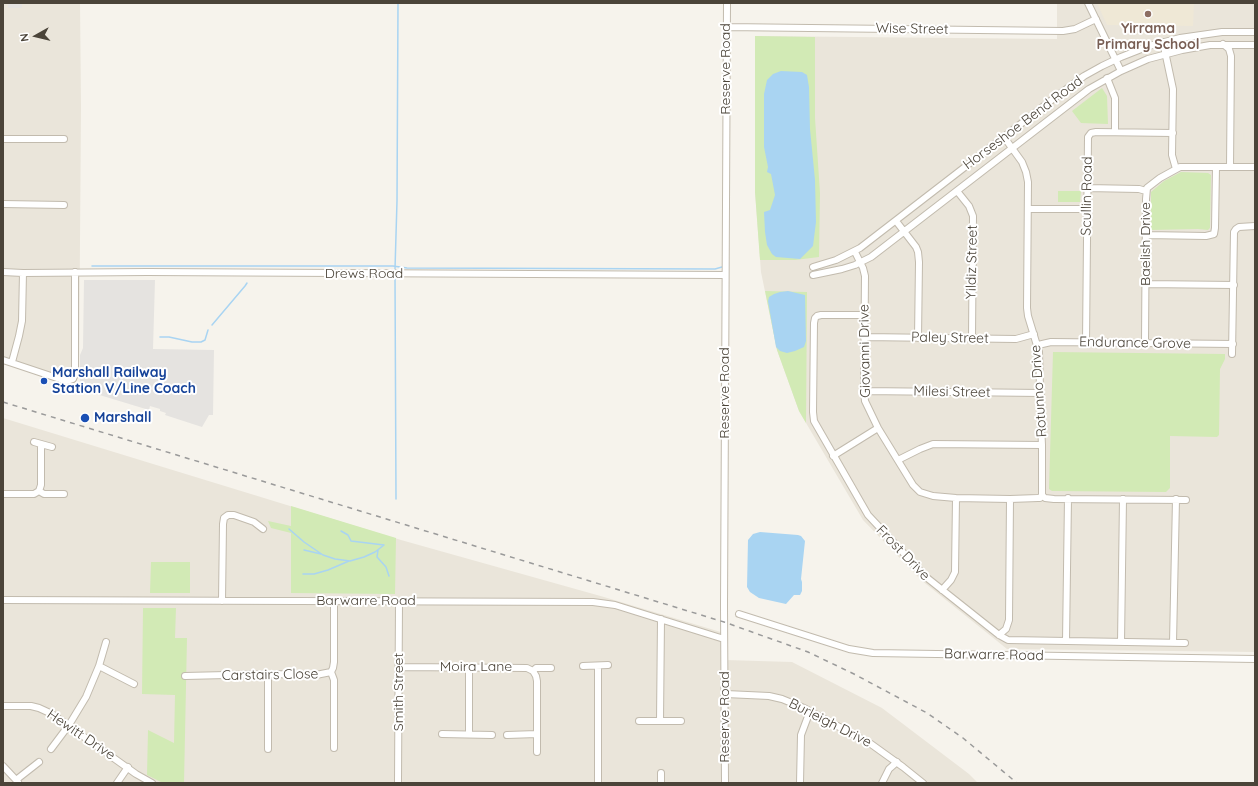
<!DOCTYPE html>
<html>
<head>
<meta charset="utf-8">
<style>
  body { margin:0 }
  #map { position:relative; width:1258px; height:786px; overflow:hidden; background:#f6f3ec; font-family:Quicksand,sans-serif }
  canvas { display:block }
  .frame { position:absolute; inset:0; border:4px solid #4b4439; pointer-events:none }
  .north { position:absolute; left:16px; top:16px; width:40px; height:40px; -webkit-text-stroke:3px #fff; paint-order:stroke; rotate:262deg; font-size:11px; font-weight:700; line-height:16px; text-align:center; color:#4b4439 }
  .north::after { content:''; display:block; margin:auto; width:14px; height:18px; background:#4b4439; clip-path:polygon(50% 0,100% 100%,50% 72%,0 100%) }
</style>
</head>
<body>
<div id="map">
<canvas width="1258" height="786"></canvas>
<div class="frame"></div>
<div class="north">N</div>
</div>
<script>
const context = document.querySelector('canvas').getContext('2d');
context.lineJoin = 'round';
function fill(path, color) { context.fillStyle = color; context.fill(path, 'evenodd'); }
const shape = rows => new Path2D(rows.map(r => 'M' + r).join(''));
function trace(path, color, width, dash) { context.strokeStyle = color; context.lineWidth = width; context.lineCap = dash ? 'butt' : 'round'; context.setLineDash(dash || []); context.stroke(path); }
function label(font, color, halo, rows, align = 'center') {
  context.font = font + ' Quicksand,sans-serif'; context.lineWidth = 4; context.setLineDash([]); context.textBaseline = 'middle'; context.strokeStyle = halo; context.fillStyle = color; for (const [text, x, y, turn = 0] of rows) {
    context.save(); context.translate(x, y); context.rotate((+turn || 0) * Math.PI / 180); context.textAlign = isNaN(turn) ? turn : align; if (halo) context.strokeText(text, 0, 0); context.fillText(text, 0, 0); context.restore();
  }
}
fill(shape([
  [3,3,80,3,81,107,79,374,74,385,3,364],
  [1057,3,1255,3,1255,652,1007,649,921,580,863,520,799,411,777,350,761,272,755,192,755,36,1057,39],
  [3,418,401,540,604,597,724,633,725,660,792,662,882,708,969,774,978,783,3,783]
]), '#eae5da');
fill(shape([
  [1097,3,1194,3,1193,26,1107,25]
]), '#efe8d6');
fill(shape([
  [755,36,815,37,815,118,820,193,819,257,795,260,760,260,755,192],
  [1102,88,1107,96,1108,124,1081,123,1072,111],
  [1181,172,1208,173,1211,175,1210,228,1208,230,1198,229,1151,230,1151,192,1164,181],
  [1058,191,1081,191,1080,202,1058,202],
  [765,291,807,292,806,423,799,411,777,350],
  [1053,352,1225,354,1225,359,1220,369,1219,435,1217,437,1170,436,1170,488,1166,492,1052,491,1049,489],
  [291,506,396,538,395,594,291,593,291,533,271,528,268,521,291,526],
  [151,562,190,562,190,593,150,593],
  [143,608,176,608,175,638,187,638,184,783,163,783,147,775,148,730,174,743,175,695,142,694]
]), '#d2eab5');
fill(shape([
  [8,3,22,3,22,8,8,8],
  [84,280,155,280,153,349,214,350,213,415,209,415,202,427,165,415,166,413,160,411,160,409,150,406,149,410,93,393,93,391,91,390,91,388,80,386,80,355,83,348]
]), '#e5e3e0');
fill(shape([
  [781,71,802,72,807,75,809,87,810,129,815,180,816,222,813,246,800,259,776,257,772,254,767,245,765,232,764,212,770,210,775,195,771,174,767,172,768,167,764,147,764,94,767,80,773,74],
  [788,291,805,295,806,341,804,347,795,351,787,353,780,351,776,347,768,301,769,297,774,294,780,292],
  [760,532,798,535,801,536,805,541,801,579,802,582,802,591,800,595,794,595,786,604,759,598,750,592,747,587,748,540,753,534]
]), '#a9d4f2');
trace(shape([
  [92,266,393,266,407,268,715,269,722,267],
  [395,269,397,201,398,3],
  [395,277,396,499],
  [212,325,245,286,247,283],
  [160,337,169,337,192,342,201,342,205,340,208,330],
  [289,529,304,542,323,555,335,559,350,561,364,557,375,552,384,545],
  [341,531,348,535,351,541,384,545],
  [304,550,321,554],
  [378,550,377,557,386,567,389,576],
  [303,574,314,574,328,570,349,561]
]), '#a9d4f2', 1.5);
const minor = shape([
  [1088,3,1121,71],
  [726,27,1063,31,1075,29,1096,19],
  [1163,42,1173,89,1172,155,1176,169],
  [1223,44,1229,49,1231,56,1230,167],
  [1107,78,1115,98,1115,132],
  [1004,137,1022,162,1026,172,1028,182,1027,308,1028,316,1039,352,1041,425,1042,445,1042,495],
  [3,139,64,139],
  [1087,188,1139,189,1146,191],
  [957,191,969,206,973,216,972,338],
  [3,204,64,205],
  [1028,209,1087,209],
  [896,221,916,247,918,252,919,262,918,338],
  [1146,235,1206,236,1214,234,1215,228,1216,167],
  [855,252,863,268,865,276,864,391,865,401,878,428,913,485,920,492,933,496,956,498,1010,499,1038,498,1040,498,1042,495],
  [813,267,836,260,860,248,1053,99,1084,76,1102,66,1121,57,1149,46,1180,38,1222,32,1255,32],
  [3,272,23,273,147,272,725,275],
  [813,275,842,269,855,265,871,257,1089,89,1121,71,1148,59,1182,50,1210,45,1255,45],
  [1145,284,1234,285],
  [865,315,821,315,817,316,815,318,814,323,813,412,814,421,868,515,926,577,999,635,1008,640,1185,643],
  [864,337,1016,339,1034,334],
  [1086,342,1088,137,1091,133,1096,132,1173,133],
  [1145,342,1146,199,1147,188,1160,178,1180,167,1255,167],
  [1038,345,1051,342,1233,344],
  [1232,354,1234,232,1236,229,1239,227,1255,226],
  [3,360,60,379,67,381,73,379,75,374,75,272],
  [12,362,19,336,22,321,23,273],
  [864,391,1041,393],
  [34,442,52,447],
  [833,456,878,428],
  [898,460,920,449,933,444,1042,445],
  [39,491,41,485,41,444],
  [39,491,44,494,64,494],
  [3,494,34,494,39,491],
  [1042,495,1045,498,1054,499,1186,500],
  [942,590,951,580,955,572,956,498],
  [3,600,593,602,615,605,724,639],
  [222,601,223,524,224,518,228,515,234,515,254,522,263,529],
  [739,614,849,649,873,653,1255,659],
  [999,635,1006,629,1009,620,1010,499],
  [1066,641,1068,498],
  [1121,642,1123,499],
  [1173,643,1176,499],
  [99,666,106,642],
  [583,666,608,665],
  [598,666,598,783],
  [399,667,527,668,533,671,536,668,551,668],
  [533,671,536,676,537,681,537,752],
  [331,672,334,680,334,748],
  [185,676,268,674,316,675,331,672,333,668,334,662,334,602],
  [726,694,769,696,782,699,804,708,871,744,903,767,923,783],
  [3,706,31,706,39,708,52,714,136,774,152,783],
  [639,721,681,721],
  [660,721,661,619],
  [442,734,492,735],
  [469,734,469,667],
  [507,735,537,734],
  [51,749,69,725,86,697,99,666,134,684],
  [268,749,268,674],
  [3,766,18,782],
  [661,773,661,783],
  [16,780,39,762],
  [117,783,128,767],
  [398,783,399,602],
  [725,783,724,607,727,3],
  [800,783,801,735,810,711],
  [882,783,889,769,897,762]
]);
trace(minor, '#c2bbae', 8);
trace(minor, '#fff', 6);
trace(shape([
  [3,402,724,622,808,652,854,674,927,713,963,738,1017,783]
]), '#9a9a9a', 1.5, [5, 5]);
for (const [x, y, r, color] of [
  [1148,14,4,"#8d6e63"],
  [44,381,4,"#1a4fb4"],
  [85,418,5,"#1a4fb4"]
]) { const dot = new Path2D(); dot.arc(x, y, r, 0, 2 * Math.PI); context.fillStyle = color; context.fill(dot); trace(dot, '#fff', 1.5); }
label('14px', '#4b4439', '#fff', [
  ["Wise Street",912,29,1],
  ["Reserve Road",726,69,-90],
  ["Horseshoe Bend Road",1023,123,-37],
  ["Scullin Road",1087,196,-89],
  ["Baelish Drive",1146,244,-90],
  ["Yildiz Street",972,262,-89],
  ["Drews Road",364,274],
  ["Paley Street",950,338,1],
  ["Endurance Grove",1135,343,1],
  ["Giovanni Drive",865,351,-91],
  ["Rotunno Drive",1039,391,-94],
  ["Milesi Street",952,392,1],
  ["Reserve Road",725,393,-90],
  ["Frost Drive",903,553,46],
  ["Barwarre Road",366,601],
  ["Barwarre Road",994,655,1],
  ["Moira Lane",476,667],
  ["Carstairs Close",270,675,-1],
  ["Smith Street",399,692,-90],
  ["Reserve Road",725,717,-90],
  ["Burleigh Drive",830,723,27],
  ["Hewitt Drive",81,735,34]
]);
label('bold 14px', '#785e54', '#fff', [
  ["Yirrama",1148,29],
  ["Primary School",1148,45]
]);
label('bold 14px', '#164399', '#fff', [
  ["Marshall Railway",52,373],
  ["Station V/Line Coach",52,389],
  ["Marshall",94,418]
], 'left');
</script>
</body>
</html>
